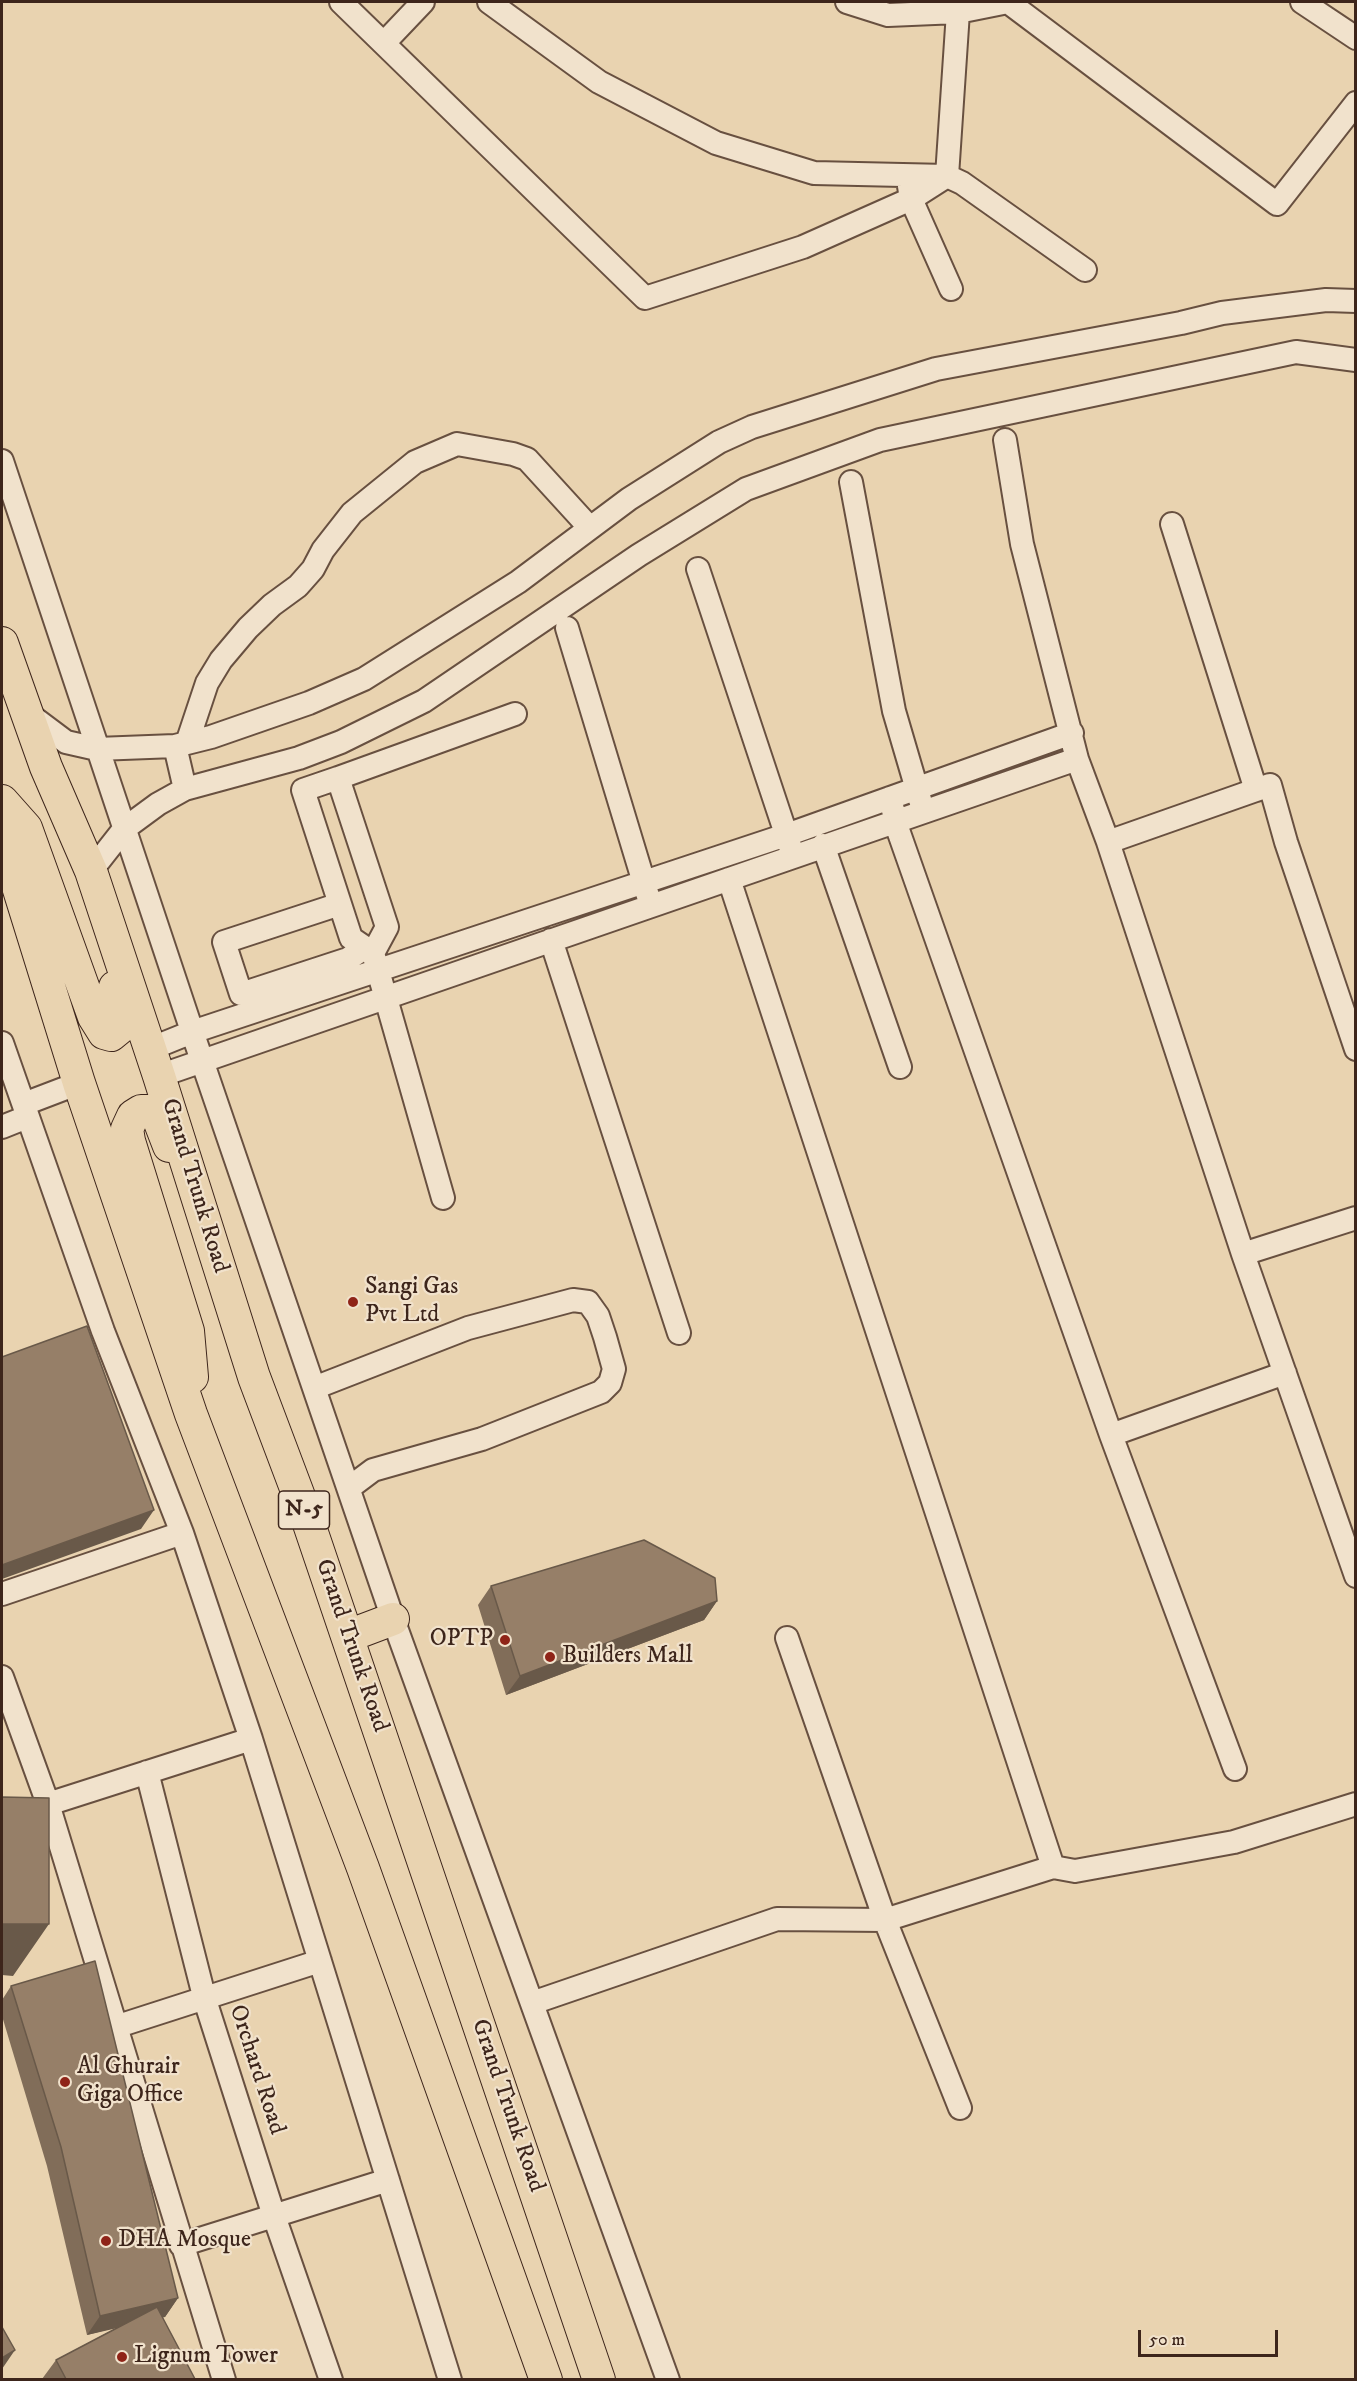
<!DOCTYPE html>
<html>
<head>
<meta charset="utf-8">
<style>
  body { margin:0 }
  #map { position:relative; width:1357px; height:2381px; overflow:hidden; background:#e9d3b0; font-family:"IM FELL DW Pica",serif }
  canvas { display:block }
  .frame { position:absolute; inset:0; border:3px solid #3d251b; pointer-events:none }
  .scale { position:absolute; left:1138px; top:2330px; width:140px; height:27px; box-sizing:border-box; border:3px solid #3d251b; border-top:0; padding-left:8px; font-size:18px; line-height:21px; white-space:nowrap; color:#3d251b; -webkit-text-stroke:4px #f1e2cc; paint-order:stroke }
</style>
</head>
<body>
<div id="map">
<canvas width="1357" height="2381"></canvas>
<div class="frame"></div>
<div class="scale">50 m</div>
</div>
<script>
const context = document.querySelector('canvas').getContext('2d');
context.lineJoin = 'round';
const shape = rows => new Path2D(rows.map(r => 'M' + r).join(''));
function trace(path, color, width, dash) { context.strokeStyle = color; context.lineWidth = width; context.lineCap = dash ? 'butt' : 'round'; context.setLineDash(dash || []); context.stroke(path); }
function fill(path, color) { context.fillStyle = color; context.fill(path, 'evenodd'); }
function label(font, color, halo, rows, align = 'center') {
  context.font = font + ' "IM FELL DW Pica",serif'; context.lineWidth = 4.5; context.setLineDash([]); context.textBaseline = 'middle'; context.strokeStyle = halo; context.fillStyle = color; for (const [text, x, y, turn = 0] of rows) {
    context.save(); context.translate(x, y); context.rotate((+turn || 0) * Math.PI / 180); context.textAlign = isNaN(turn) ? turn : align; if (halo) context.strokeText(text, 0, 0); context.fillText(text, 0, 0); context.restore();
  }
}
const minor = shape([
  [341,2,645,298,803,247,911,199,947,176],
  [489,2,599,82,716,143,814,173,947,176,962,183,1085,270],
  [847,2,888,15,958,12,1008,2],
  [1008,2,1277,204,1356,103],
  [1302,2,1356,38],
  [384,43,423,2],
  [947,176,958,12],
  [909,186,911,199,951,289],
  [1005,440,1022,544,1077,759,1108,842,1243,1254,1356,1576],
  [2,461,196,1043,393,1619,668,2380],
  [851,482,894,711,921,803],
  [1172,524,1256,790],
  [698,569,791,849],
  [567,628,648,896],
  [26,712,66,742,97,749,175,746,211,737,309,703,364,679,518,582,629,499,719,442,752,427,936,369,1181,323,1222,313,1326,300,1356,301],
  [187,743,207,683,221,660,248,628,272,605,298,586,313,569,323,550,352,513,415,462,457,444,513,454,527,459,590,528],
  [175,746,185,789],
  [338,778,515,714],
  [890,798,898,830,1111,1435,1235,1769],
  [1108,842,1270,785,1286,842,1356,1049],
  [823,845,900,1067],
  [91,871,124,829,158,804,185,789,299,758,341,742,424,701,639,555,746,489,880,440,1296,352,1356,360],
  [729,879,1053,1867],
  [340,904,224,942,241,994,348,959,363,949],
  [551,940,679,1333],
  [373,953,351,938,303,790,338,778,387,927,373,953,443,1198],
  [2,1043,103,1331,182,1533,251,1739,450,2380],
  [150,1049,192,1032,792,833,1072,733],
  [159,1076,1077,759],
  [24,1104,79,1083],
  [2,1127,27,1117],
  [1243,1254,1356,1218],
  [314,1388,468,1328,573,1300,588,1302,598,1316,605,1337,614,1369,610,1383,601,1392,482,1439,373,1470,349,1488],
  [1111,1435,1285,1373],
  [2,1594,182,1533],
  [787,1638,885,1920,960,2108],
  [2,1677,48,1804,224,2380],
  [147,1772,205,2000,274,2216,331,2380],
  [48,1804,251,1739],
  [532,2003,777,1919,885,1920,1053,1867,1075,1871,1234,1842,1356,1804],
  [115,2027,320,1961],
  [181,2245,388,2180]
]);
const highway = shape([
  [2,643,46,767,91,871,159,1076,254,1377,306,1515,599,2380],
  [2,801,26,828,94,1017,104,1033,111,1035,122,1026,124,1018,115,987],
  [2,835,79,1083,191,1414,363,1868,546,2380],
  [169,1146,159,1120,150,1111,141,1111,133,1116,127,1129,129,1141,188,1331,192,1377],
  [348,1636,393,1619]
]);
trace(minor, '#685040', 26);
trace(highway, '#3d251b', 34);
trace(minor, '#f1e2cc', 22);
trace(highway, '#e9d3b0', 32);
fill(shape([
  [491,1586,717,1601,704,1620,506,1695,478,1605],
  [11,1986,178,2298,165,2317,162,2317,195,2379,42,2379,56,2360,118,2327,87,2335,47,2166,2,2016,2,2000]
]), '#816d59');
fill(shape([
  [154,1510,141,1529,2,1579,2,1565],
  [717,1601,704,1620,506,1695,520,1676],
  [2,1924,49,1924,13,1976,2,1975],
  [178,2298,165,2317,87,2335,100,2316],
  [15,2350,2,2369,2,2358]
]), '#695949');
const building = shape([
  [87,1326,154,1510,2,1565,2,1357,87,1326],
  [644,1540,715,1578,717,1601,520,1676,491,1586,644,1540],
  [2,1797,49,1798,49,1924,2,1924,2,1797],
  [95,1961,178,2298,100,2316,61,2147,11,1986,95,1961],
  [157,2307,195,2379,66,2379,56,2360,157,2307],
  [2,2327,15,2350,2,2358,2,2327]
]);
fill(building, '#967f68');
trace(building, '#695949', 1.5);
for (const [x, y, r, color] of [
  [353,1302,6,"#8f2418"],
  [505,1640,6,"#8f2418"],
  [550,1657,6,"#8f2418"],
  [65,2082,6,"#8f2418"],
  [106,2241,6,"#8f2418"],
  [122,2357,6,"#8f2418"]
]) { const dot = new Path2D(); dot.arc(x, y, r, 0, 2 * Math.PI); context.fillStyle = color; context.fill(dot); trace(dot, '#f1e2cc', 2); }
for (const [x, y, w] of [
  [304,1510,51]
]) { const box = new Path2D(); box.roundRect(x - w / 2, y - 19, w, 38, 4.5); context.fillStyle = '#f1e2cc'; context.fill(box); trace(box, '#3d251b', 1.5); }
label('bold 22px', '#3d251b', null, [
  ["N-5",304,1510]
]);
label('24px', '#3d251b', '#f1e2cc', [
  ["Grand Trunk Road",194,1186,73],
  ["Grand Trunk Road",351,1646,71],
  ["Orchard Road",256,2070,72],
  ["Grand Trunk Road",507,2106,71]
]);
label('24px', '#3d251b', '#f1e2cc', [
  ["Sangi Gas",365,1288],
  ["Pvt Ltd",365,1316],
  ["OPTP",493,1640,"right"],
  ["Builders Mall",562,1657],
  ["Al Ghurair",77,2068],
  ["Giga Office",77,2096],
  ["DHA Mosque",118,2241],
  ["Lignum Tower",134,2357]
], 'left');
</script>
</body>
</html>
